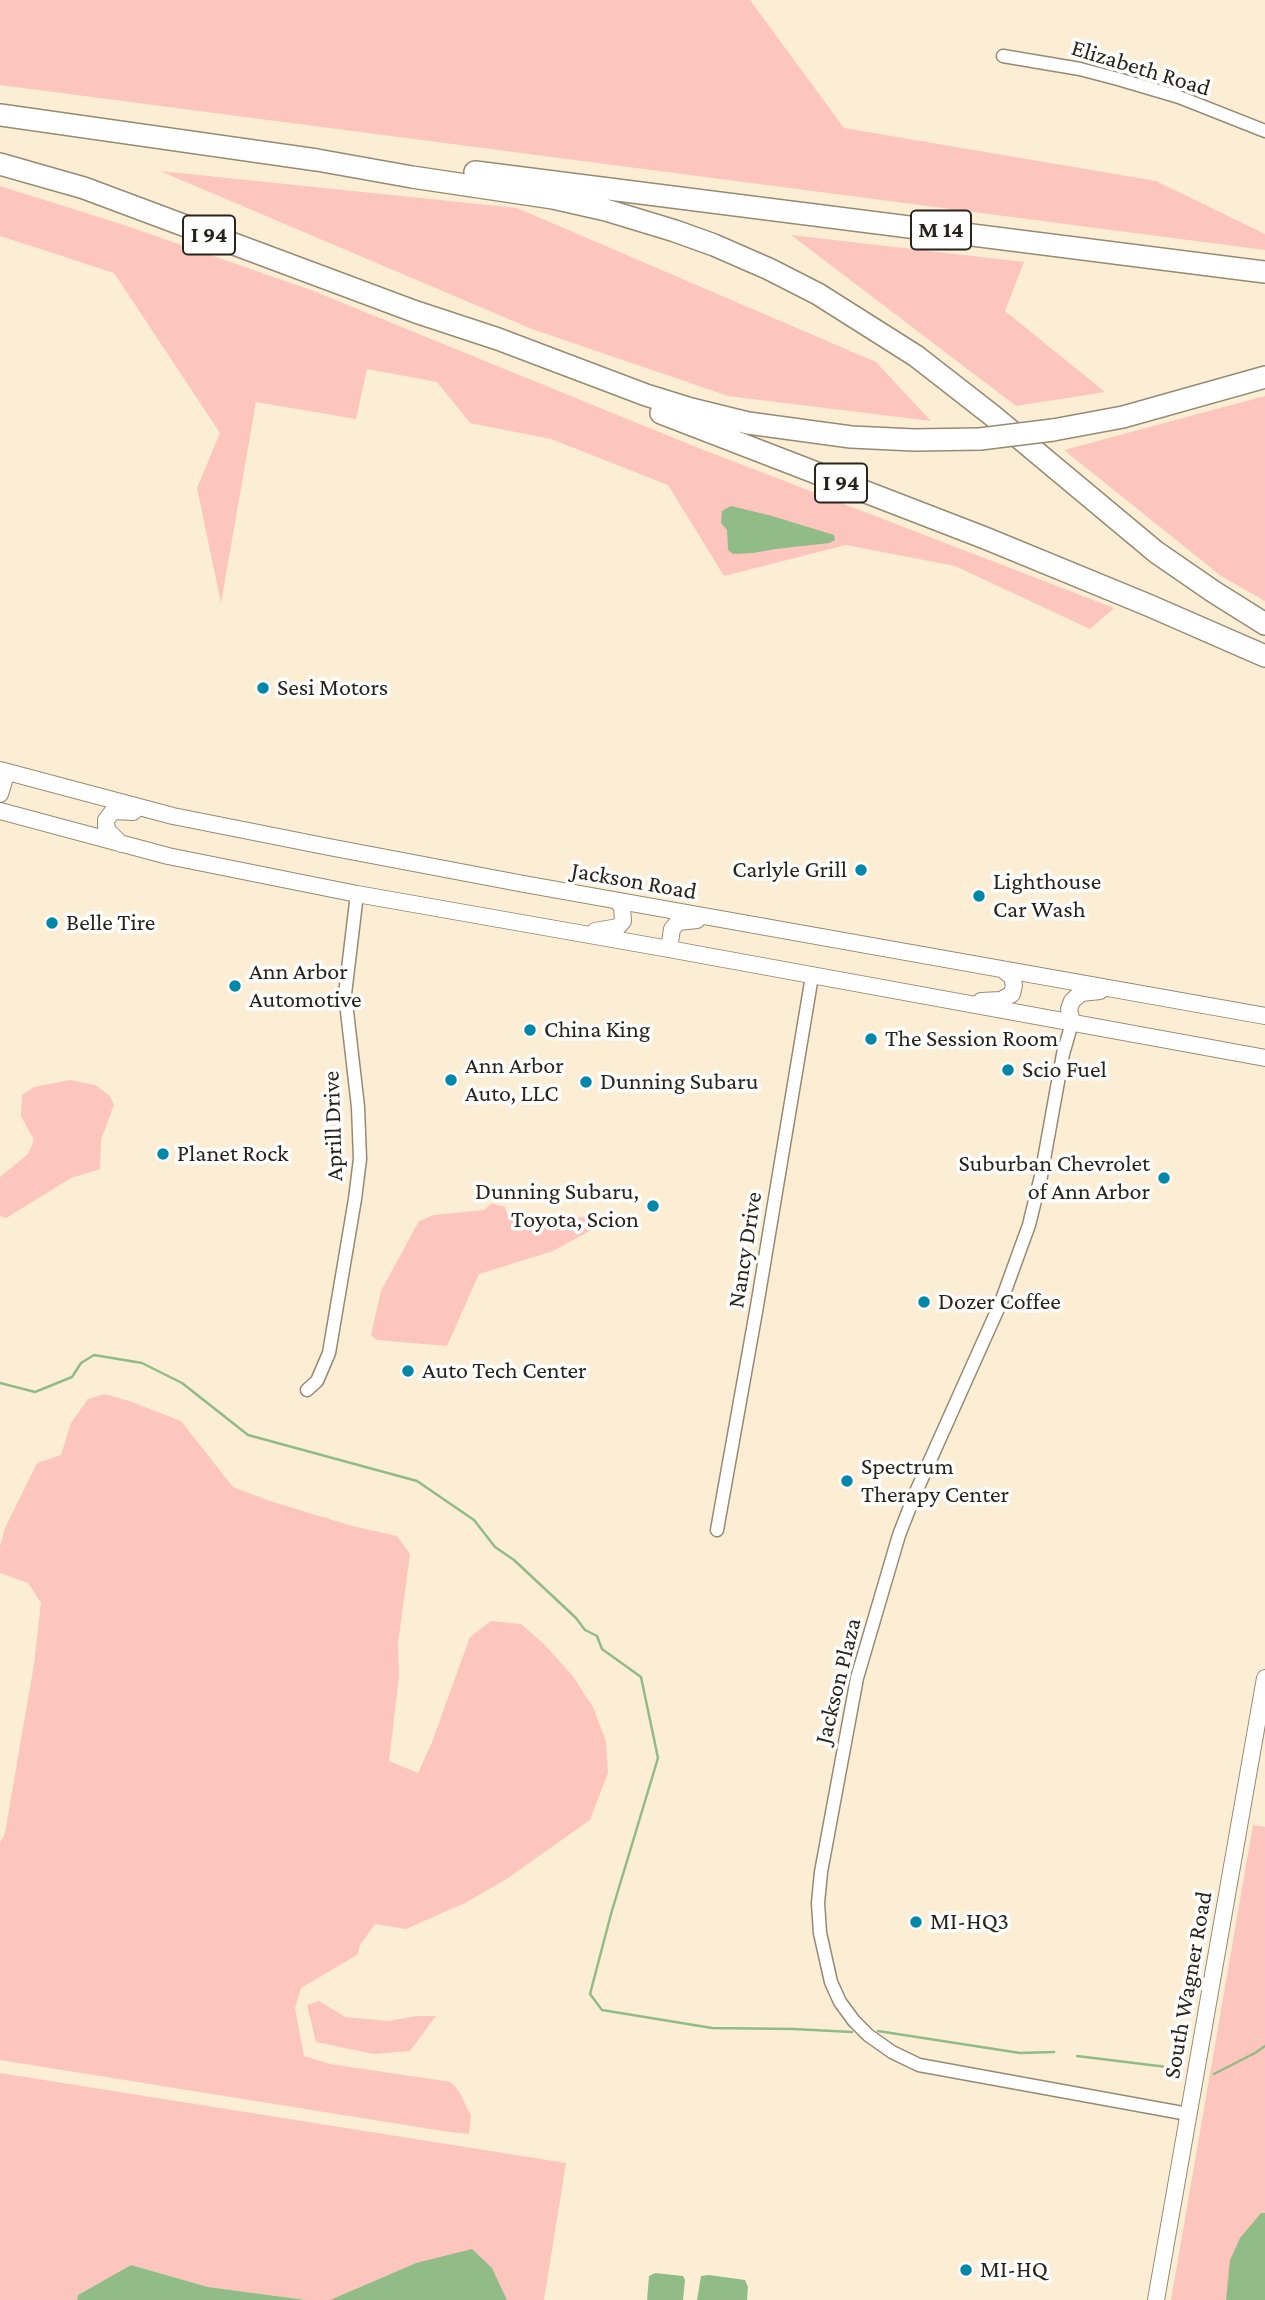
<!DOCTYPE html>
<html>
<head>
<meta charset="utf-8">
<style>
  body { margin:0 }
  canvas { display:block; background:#fbeed5 }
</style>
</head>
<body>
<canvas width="1265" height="2300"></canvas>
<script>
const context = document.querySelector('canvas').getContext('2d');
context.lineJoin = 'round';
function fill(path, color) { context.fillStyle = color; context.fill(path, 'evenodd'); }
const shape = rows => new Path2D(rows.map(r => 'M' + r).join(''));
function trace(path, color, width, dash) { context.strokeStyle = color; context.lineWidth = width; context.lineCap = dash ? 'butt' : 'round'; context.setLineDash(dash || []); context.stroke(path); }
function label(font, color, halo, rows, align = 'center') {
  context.font = font + ' "Crimson Pro",serif'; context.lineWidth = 7; context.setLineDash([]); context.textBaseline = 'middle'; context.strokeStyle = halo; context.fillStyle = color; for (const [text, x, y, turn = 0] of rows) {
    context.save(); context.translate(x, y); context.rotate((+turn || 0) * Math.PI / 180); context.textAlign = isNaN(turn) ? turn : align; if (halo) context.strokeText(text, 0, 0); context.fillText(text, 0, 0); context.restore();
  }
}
fill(shape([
  [0,0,750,0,844,128,1156,181,1265,234,1265,250,0,85],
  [160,171,517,208,876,362,931,421,728,396,532,329],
  [0,186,124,225,311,290,691,445,1114,608,1090,629,955,566,846,545,724,576,668,485,551,439,470,423,437,382,367,369,356,419,256,402,221,603,197,488,220,433,114,273,0,236],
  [791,235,1024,262,1005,311,1105,392,1016,406],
  [1265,396,1265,601,1221,576,1064,450],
  [70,1080,95,1085,110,1096,114,1105,101,1140,100,1169,71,1178,6,1218,0,1216,0,1177,28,1154,34,1140,21,1116,22,1095,34,1087],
  [492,1203,505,1207,509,1219,534,1224,584,1217,608,1221,553,1251,479,1274,447,1346,377,1340,371,1335,381,1291,419,1221,434,1215,484,1210],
  [105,1394,129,1401,181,1421,233,1487,270,1501,352,1526,397,1536,410,1554,398,1643,399,1676,389,1761,418,1773,432,1742,470,1637,491,1621,521,1624,544,1644,572,1675,593,1707,606,1741,608,1773,590,1820,505,1880,465,1903,406,1929,375,1924,360,1945,357,1955,301,1988,295,2008,304,2056,330,2064,451,2082,459,2091,471,2116,469,2134,449,2132,0,2060,0,1843,5,1833,34,1664,41,1603,28,1583,0,1573,0,1546,5,1528,37,1463,61,1455,71,1423,88,1399],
  [1253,1825,1265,1827,1265,2300,1171,2300],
  [319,2001,345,2017,389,2021,416,2016,436,2016,410,2051,374,2054,316,2042,307,2005],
  [0,2073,566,2163,544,2300,507,2300,492,2268,416,2263,330,2300,306,2300,208,2287,131,2265,78,2295,77,2300,0,2300]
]), '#fcc6be');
fill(shape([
  [731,506,772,516,834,535,835,540,829,543,776,549,753,553,733,554,728,550,727,530,721,523,722,511],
  [1261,2213,1265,2213,1265,2300,1226,2300,1230,2260,1240,2238],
  [472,2249,492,2268,507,2300,330,2300,416,2263],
  [131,2265,208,2287,306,2300,77,2300,78,2295],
  [655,2273,683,2276,685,2280,683,2300,647,2300,649,2276],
  [709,2275,745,2280,748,2287,747,2300,697,2300,701,2276]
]), '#91bb87');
trace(shape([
  [0,1383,35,1392,72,1377,81,1363,94,1355,142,1363,182,1383,248,1435,417,1481,474,1520,495,1547,514,1560,576,1618,585,1630,597,1636,602,1649,641,1677,658,1758,611,1914,590,1994,602,2010,712,2028,793,2029,852,2032],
  [878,2031,1020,2053,1054,2052],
  [1077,2056,1175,2068],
  [1214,2074,1255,2053,1265,2046]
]), '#91bb87', 2.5);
const minor = shape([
  [1003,56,1080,69,1118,79,1179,97,1265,131],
  [1072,1023,1063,1054,1041,1176,1029,1225,1001,1302,915,1494,899,1535,857,1678,821,1872,818,1903,820,1933,831,1982,840,2002,854,2021,868,2035,892,2052,919,2065,1188,2114],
  [307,1390,317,1381,329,1353,355,1199,360,1159,358,1107,345,994,357,894],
  [717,1530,757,1306,812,976]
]);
const secondary = shape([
  [0,770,173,816,329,847,524,884,1265,1016],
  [0,771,4,781,0,794],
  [0,811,168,856,357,894,669,949,1265,1058],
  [121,844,109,832,106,826,106,820,113,811,133,812],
  [595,931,618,927,623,921,622,907,617,901],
  [669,949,672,929,678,922,697,920],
  [981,1001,1001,1000,1012,994,1014,985,1012,977,1002,969],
  [1072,1023,1069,1009,1072,1001,1081,993,1100,991],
  [1156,2300,1265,1678]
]);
const motorway = shape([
  [0,115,317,160,412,177,553,198,606,210,675,231,714,245,769,269,818,294,916,356,993,416,1156,552,1214,592,1265,624],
  [0,164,84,188,416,312,498,339,646,395,691,409,748,423,851,437,914,440,980,439],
  [475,172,1265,272],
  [661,413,985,538,1148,605,1265,656],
  [1053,430,1123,417,1265,377]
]);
trace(minor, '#968a73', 15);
trace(secondary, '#968a73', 18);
trace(motorway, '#968a73', 24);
trace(minor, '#fff', 12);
trace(secondary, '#fff', 16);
trace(motorway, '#fff', 21);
const motorwayBridge = shape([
  [980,439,1053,430]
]);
trace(motorwayBridge, '#968a73', 24, []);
trace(motorwayBridge, '#fff', 21);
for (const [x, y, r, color] of [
  [263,688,7,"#0287a9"],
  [861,870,7,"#0287a9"],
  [979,896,7,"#0287a9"],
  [52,923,7,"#0287a9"],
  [235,986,7,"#0287a9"],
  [530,1030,7,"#0287a9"],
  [871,1039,7,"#0287a9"],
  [1008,1070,7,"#0287a9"],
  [451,1080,7,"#0287a9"],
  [586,1082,7,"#0287a9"],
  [163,1154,7,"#0287a9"],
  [1164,1178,7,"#0287a9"],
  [653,1206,7,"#0287a9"],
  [924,1302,7,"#0287a9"],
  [408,1371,7,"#0287a9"],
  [847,1481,7,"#0287a9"],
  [916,1922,7,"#0287a9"],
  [966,2270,7,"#0287a9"]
]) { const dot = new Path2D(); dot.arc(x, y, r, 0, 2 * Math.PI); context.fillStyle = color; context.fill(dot); trace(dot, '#fff', 2.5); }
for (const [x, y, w] of [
  [941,230,60],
  [209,235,52],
  [841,483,52]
]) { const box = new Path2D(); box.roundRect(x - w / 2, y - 19.5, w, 39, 5); context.fillStyle = '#fff'; context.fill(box); trace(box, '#29241b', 2); }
label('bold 23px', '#29241b', null, [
  ["M 14",941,230],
  ["I 94",209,235],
  ["I 94",841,483]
]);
label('24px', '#29241b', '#fff', [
  ["Elizabeth Road",1141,68,17],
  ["Jackson Road",634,881,10],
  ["Aprill Drive",333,1126,-92],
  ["Nancy Drive",745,1250,-81],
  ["Jackson Plaza",838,1681,-76],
  ["South Wagner Road",1188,1985,-80]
]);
label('24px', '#29241b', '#fff', [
  ["Sesi Motors",277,688],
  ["Carlyle Grill",847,870,"right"],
  ["Lighthouse",993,882],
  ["Car Wash",993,910],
  ["Belle Tire",66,923],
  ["Ann Arbor",249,972],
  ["Automotive",249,1000],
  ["China King",544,1030],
  ["The Session Room",885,1039],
  ["Ann Arbor",465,1066],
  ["Auto, LLC",465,1094],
  ["Scio Fuel",1022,1070],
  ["Dunning Subaru",600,1082],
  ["Planet Rock",177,1154],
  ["Suburban Chevrolet",1150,1164,"right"],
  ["of Ann Arbor",1150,1192,"right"],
  ["Dunning Subaru,",639,1192,"right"],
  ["Toyota, Scion",639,1220,"right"],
  ["Dozer Coffee",938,1302],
  ["Auto Tech Center",422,1371],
  ["Spectrum",861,1467],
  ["Therapy Center",861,1495],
  ["MI-HQ3",930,1922],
  ["MI-HQ",980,2270]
], 'left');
</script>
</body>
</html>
